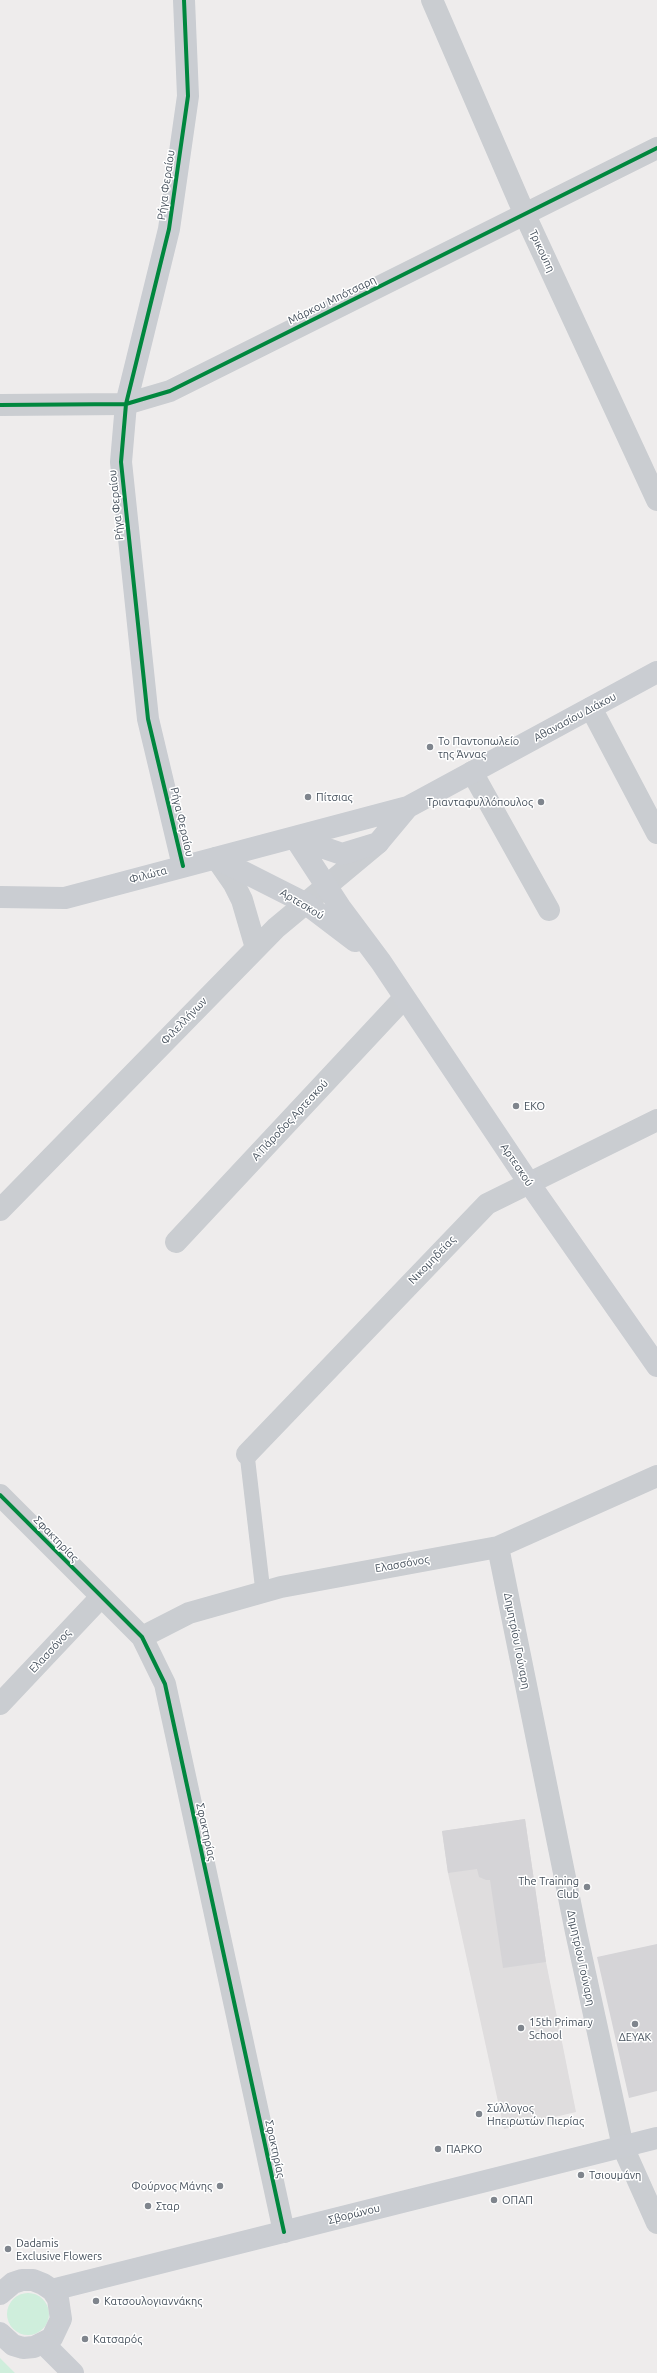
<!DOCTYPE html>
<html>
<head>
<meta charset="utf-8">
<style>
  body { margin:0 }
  canvas { display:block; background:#eeecec }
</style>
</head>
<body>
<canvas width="657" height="2373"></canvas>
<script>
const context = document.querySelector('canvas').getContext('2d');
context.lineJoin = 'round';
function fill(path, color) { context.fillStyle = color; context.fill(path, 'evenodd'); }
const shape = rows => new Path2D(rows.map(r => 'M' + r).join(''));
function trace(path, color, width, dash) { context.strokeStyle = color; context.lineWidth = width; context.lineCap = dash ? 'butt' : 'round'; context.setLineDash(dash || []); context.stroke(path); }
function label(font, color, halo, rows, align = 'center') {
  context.font = font + ' Ubuntu,sans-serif'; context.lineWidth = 3; context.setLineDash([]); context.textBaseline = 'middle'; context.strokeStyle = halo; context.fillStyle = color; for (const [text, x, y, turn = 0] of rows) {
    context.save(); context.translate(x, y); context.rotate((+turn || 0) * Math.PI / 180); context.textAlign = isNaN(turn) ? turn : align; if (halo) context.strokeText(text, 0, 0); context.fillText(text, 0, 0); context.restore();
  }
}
fill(shape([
  [525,1819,546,1962,576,2112,504,2129,448,1873,442,1831]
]), '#dfddde');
fill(shape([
  '7 2314a21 21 0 1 1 42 0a21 21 0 1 1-42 0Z',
  [0,2358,15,2373,0,2373]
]), '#cfeedc');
fill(shape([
  [525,1819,546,1962,503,1968,490,1880,486,1880,479,1877,477,1869,448,1873,442,1831],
  [657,1944,657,2091,629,2098,597,1957]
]), '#d5d4d7');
trace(shape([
  [247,1454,263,1592]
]), '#cacdd1', 15);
trace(shape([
  [432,0,525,215,657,500],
  [0,405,126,404,170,391,657,148],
  [591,708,657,833],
  [472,772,549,910],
  [216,858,234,884,242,900,256,948],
  [0,1210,276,928,378,843],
  [176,1242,404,998],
  [247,1454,487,1204,657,1120],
  [0,1495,142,1637,165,1684,284,2232],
  [498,1547,576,1932,623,2147,657,2223],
  [142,1637,189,1613,281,1587,498,1547,657,1476],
  [0,1704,101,1597]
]), '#cacdd1', 22);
trace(shape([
  [295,838,340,907,381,962,529,1183,657,1366],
  [295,838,342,854,378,843,408,807],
  [216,858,305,903,355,941],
  [183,866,148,719,121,462,126,404,169,229,188,96,184,0],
  [0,897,65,898,408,807,657,672],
  [52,2290,657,2138],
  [0,2294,13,2283,22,2280,33,2280,43,2284,52,2290,58,2299,61,2319,52,2338,34,2347,23,2348,13,2345,0,2333],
  [44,2344,73,2373]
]), '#cacdd2', 22);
trace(shape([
  [0,405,126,404,170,391,657,148],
  [183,866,148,719,121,462,126,404,169,229,188,96,184,0],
  [0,1495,142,1637,165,1684,284,2232]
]), '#00873e', 4);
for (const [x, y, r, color] of [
  [430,747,4,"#7f858d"],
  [308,797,4,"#7f858d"],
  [541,802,4,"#7f858d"],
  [516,1106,4,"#7f858d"],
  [587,1887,4,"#7f858d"],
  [635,2024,4,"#7f858d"],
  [521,2028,4,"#7f858d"],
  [479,2114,4,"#7f858d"],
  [438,2149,4,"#7f858d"],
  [581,2175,4,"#7f858d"],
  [220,2186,4,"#7f858d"],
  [494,2200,4,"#7f858d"],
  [148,2206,4,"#7f858d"],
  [8,2249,4,"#7f858d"],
  [96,2301,4,"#7f858d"],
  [85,2339,4,"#7f858d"]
]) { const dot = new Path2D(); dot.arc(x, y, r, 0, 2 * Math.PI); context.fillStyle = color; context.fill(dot); trace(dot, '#fff', 1.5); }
label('11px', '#434e5a', '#fff', [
  ["Ρήγα Φεραίου",166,185,-82],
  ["Τρικούπη",542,251,65],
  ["Μάρκου Μπότσαρη",332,300,-26],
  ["Ρήγα Φεραίου",116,505,-96],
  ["Αθανασίου Διάκου",575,717,-28],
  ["Ρήγα Φεραίου",182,822,77],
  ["Φιλώτα",148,875,-15],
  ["Αρτεσκού",302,904,31],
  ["Φιλελλήνων",184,1021,-46],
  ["Α΄ Πάροδος Αρτεσκού",290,1120,-47],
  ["Αρτεσκού",517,1165,56],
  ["Νικομηδείας",432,1260,-46],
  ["Σφακτηρίας",56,1539,46],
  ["Ελασσόνος",402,1564,-10],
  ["Δημητρίου Γούναρη",517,1641,79],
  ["Ελασσόνος",50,1651,-47],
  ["Σφακτηρίας",206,1832,78],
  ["Δημητρίου Γούναρη",581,1958,78],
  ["Σφακτηρίας",275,2149,78],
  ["Σβορώνου",354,2214,-14]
]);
label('11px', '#434e5a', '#fff', [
  ["Το Παντοπωλείο",438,741],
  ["της Άννας",438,754],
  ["Πίτσιας",316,797],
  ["Τριανταφυλλόπουλος",533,802,"right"],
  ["ΕΚΟ",524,1106],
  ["The Training",579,1881,"right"],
  ["Club",579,1894,"right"],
  ["15th Primary",529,2022],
  ["School",529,2035],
  ["ΔΕΥΑΚ",635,2037,"center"],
  ["Σύλλογος",487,2108],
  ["Ηπειρωτών Πιερίας",487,2121],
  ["ΠΑΡΚΟ",446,2149],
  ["Τσιουμάνη",589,2175],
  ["Φούρνος Μάνης",212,2186,"right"],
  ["ΟΠΑΠ",502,2200],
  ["Σταρ",156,2206],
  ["Dadamis",16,2243],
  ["Exclusive Flowers",16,2256],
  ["Κατσουλογιαννάκης",104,2301],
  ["Κατσαρός",93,2339]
], 'left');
</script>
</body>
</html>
